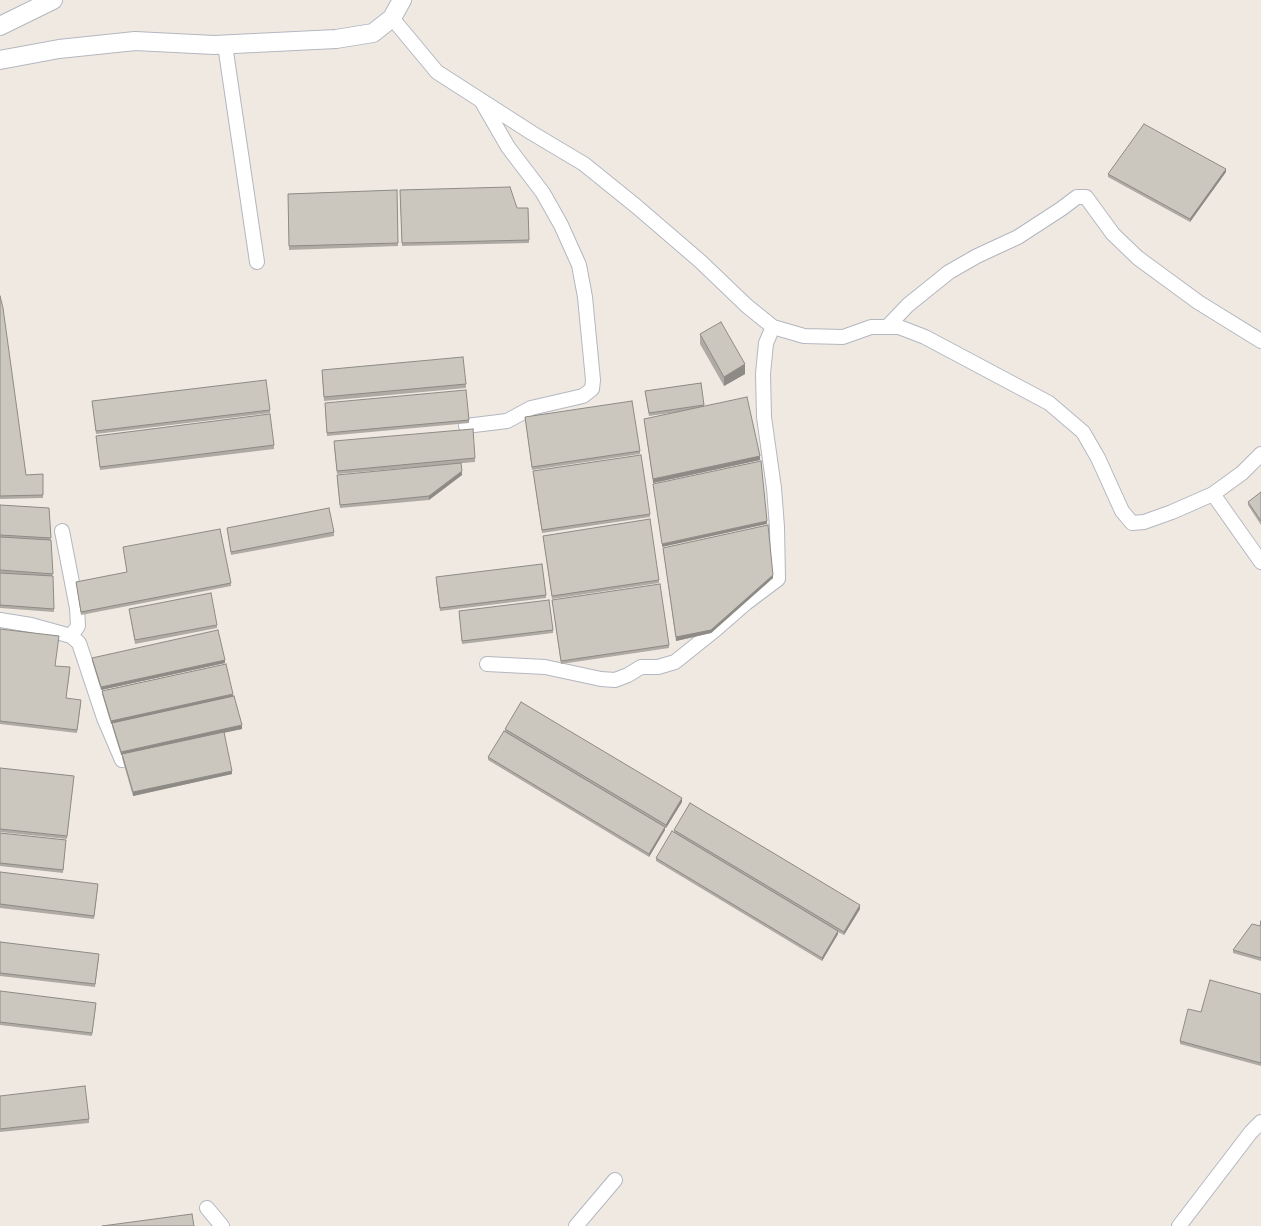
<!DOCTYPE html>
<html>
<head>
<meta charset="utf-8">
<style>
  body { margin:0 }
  canvas { display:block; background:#efe9e1 }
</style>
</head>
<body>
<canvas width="1261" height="1226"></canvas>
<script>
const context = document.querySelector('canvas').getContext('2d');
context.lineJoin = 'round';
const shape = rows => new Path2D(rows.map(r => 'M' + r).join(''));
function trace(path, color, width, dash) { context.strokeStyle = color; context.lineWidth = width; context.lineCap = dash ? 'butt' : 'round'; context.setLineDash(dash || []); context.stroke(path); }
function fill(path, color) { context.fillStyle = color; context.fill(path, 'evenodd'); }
const minor = shape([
  [392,18,437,72,532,133,584,164,636,206,700,261,747,306,773,327,804,336,843,337,871,327,899,327,925,337,1049,403,1083,432,1098,458,1122,511,1132,523,1144,522,1172,512,1213,494,1242,473,1261,454],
  [225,45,257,262],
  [887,327,908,305,949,272,977,256,1018,237,1061,209,1077,197,1086,197,1113,234,1138,258,1198,302,1261,341],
  [466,426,507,421,531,408,583,396,592,389,593,380,585,297,579,265,561,225,543,193,508,147,482,102],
  [1213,494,1261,562],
  [62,531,77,608,78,626,71,636],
  [0,620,31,625,71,636,79,643,104,718,122,760],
  [487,664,545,667,601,679,615,680,628,675,641,667,658,667,675,662,715,630,746,603,778,579,777,527,774,488,764,417,763,374,766,343,773,327],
  [207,1208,222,1226],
  [576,1226,615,1180],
  [1179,1226,1251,1132,1261,1122]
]);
const tertiary = shape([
  [0,26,53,0],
  [0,60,59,49,135,41,214,45,336,39,373,33,392,18,402,0]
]);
trace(minor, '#b4b7c1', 16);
trace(tertiary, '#b4b7c1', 20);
trace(minor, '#fff', 14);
trace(tertiary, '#fff', 18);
fill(shape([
  [1226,172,1190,222,1108,177,1108,174],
  [397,190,398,246,289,250,288,194],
  [400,190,517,208,528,208,529,243,402,246],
  [0,296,26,475,43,474,43,498,0,499],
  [700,334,745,374,724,386,700,344],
  [322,373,466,384,466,388,324,401],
  [701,383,704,406,760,460,653,483,644,419,677,412,649,416,645,391],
  [92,401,270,410,270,413,96,434],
  [325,406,469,420,469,423,327,436],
  [525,417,640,451,640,454,532,470],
  [96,436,274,445,274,449,100,470],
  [334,445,475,458,475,462,337,474],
  [533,471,650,514,650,517,542,533],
  [462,475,429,500,340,508,337,478],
  [1261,492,1261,525,1248,505,1248,502],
  [0,505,49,508,54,612,0,608],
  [227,528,334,532,334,536,231,555],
  [543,536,659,580,659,583,552,599],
  [123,547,231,583,231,586,81,615,76,582,127,572],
  [663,548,773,578,711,633,676,641],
  [436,580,546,595,546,598,440,611],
  [552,600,669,645,669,648,561,664],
  [129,609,217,625,217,628,135,644],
  [459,611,553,630,553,633,462,644],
  [0,629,55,666,70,671,66,698,81,703,77,733,0,724],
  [92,658,225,663,101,690,92,661],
  [102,691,233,696,242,729,224,732,232,774,133,796,122,758,122,755,121,755,112,726,112,724,111,724,102,694],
  [505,729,682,802,666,828,665,828,665,830,649,857,488,760,488,757,505,731],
  [0,768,74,776,67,839,0,832],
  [674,830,860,909,844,935,838,932,838,934,822,961,656,861,656,858,674,833],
  [0,833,66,840,63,873,0,866],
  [0,872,98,887,94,919,0,908],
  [1261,921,1261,961,1233,953,1233,950,1260,926],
  [0,942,99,958,95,987,0,976],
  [0,991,96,1006,92,1036,0,1025],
  [1261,994,1261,1066,1180,1044,1180,1041,1201,1012],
  [0,1096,89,1119,89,1123,0,1132]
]), '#afaba4');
fill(shape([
  [1226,169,1226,172,1190,222,1190,219],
  [745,364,745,374,724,386,724,377],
  [760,456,760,460,653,483,653,479],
  [462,471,462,475,429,500,429,496],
  [767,521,767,524,662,547,662,544],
  [773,575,773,578,711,633,676,641,676,637],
  [225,660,225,663,101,690,101,687],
  [233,694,233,697,111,724,111,721],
  [242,725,242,729,121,755,121,752],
  [232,771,232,774,133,796,133,792],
  [682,798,682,802,666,828,666,825],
  [665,827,665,830,649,857,649,854],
  [860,905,860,909,844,935,844,932],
  [838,931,838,934,822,961,822,958]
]), '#8e8b86');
const building = shape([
  [1144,124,1226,169,1190,219,1108,174,1144,124],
  [510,187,517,208,528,208,529,240,402,243,400,190,510,187],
  [397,190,398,243,289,246,288,194,397,190],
  [0,296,3,308,26,475,43,474,43,495,0,496,0,296],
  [721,322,745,364,724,377,700,334,721,322],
  [463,357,466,384,324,397,322,370,463,357],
  [266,380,270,410,96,431,92,401,266,380],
  [701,383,704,405,649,413,645,391,701,383],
  [466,390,469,420,327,433,325,403,466,390],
  [747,397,760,456,653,479,644,419,747,397],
  [632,401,640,451,532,467,525,417,632,401],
  [270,414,274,445,100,467,96,436,270,414],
  [473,429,475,458,337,471,334,441,473,429],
  [641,455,650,514,542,530,533,471,641,455],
  [761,461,767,521,662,544,653,484,761,461],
  [461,463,462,471,429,496,340,505,337,475,461,463],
  [1261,492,1261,521,1248,502,1261,492],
  [0,505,49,508,51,538,0,535,0,505],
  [329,508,334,532,231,552,227,528,329,508],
  [650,519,659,580,552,596,543,536,650,519],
  [768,525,773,575,711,630,676,637,663,548,768,525],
  [220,529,231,583,81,612,76,582,127,572,123,547,220,529],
  [0,537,51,540,53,574,0,570,0,537],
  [542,564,546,595,440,608,436,577,542,564],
  [0,573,53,576,54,609,0,605,0,573],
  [660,584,669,645,561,661,552,600,660,584],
  [211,593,217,625,135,640,129,609,211,593],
  [549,600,553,630,462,641,459,611,549,600],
  [0,629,59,636,55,666,70,667,66,698,81,700,77,730,0,721,0,629],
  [218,630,225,660,101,687,92,658,218,630],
  [226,664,233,694,111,721,102,691,226,664],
  [234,696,242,725,121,752,112,723,234,696],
  [521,702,682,798,666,825,505,729,521,702],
  [504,731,665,827,649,854,488,757,504,731],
  [224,732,232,771,133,792,122,754,224,732],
  [0,768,74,776,67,836,0,829,0,768],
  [690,803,860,905,844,932,674,830,690,803],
  [672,831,838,931,822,958,656,858,672,831],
  [0,833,66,840,63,870,0,863,0,833],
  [0,872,98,884,94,916,0,904,0,872],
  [1261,921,1261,958,1233,950,1252,924,1260,926,1261,921],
  [0,942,99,954,95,984,0,973,0,942],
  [1210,980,1261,994,1261,1063,1180,1041,1188,1009,1201,1012,1210,980],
  [0,991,96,1003,92,1033,0,1022,0,991],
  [85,1086,89,1119,0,1129,0,1096,85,1086],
  [192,1214,194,1226,102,1226,192,1214]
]);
fill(building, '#cbc7bf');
trace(building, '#8e8b86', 1);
</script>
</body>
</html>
